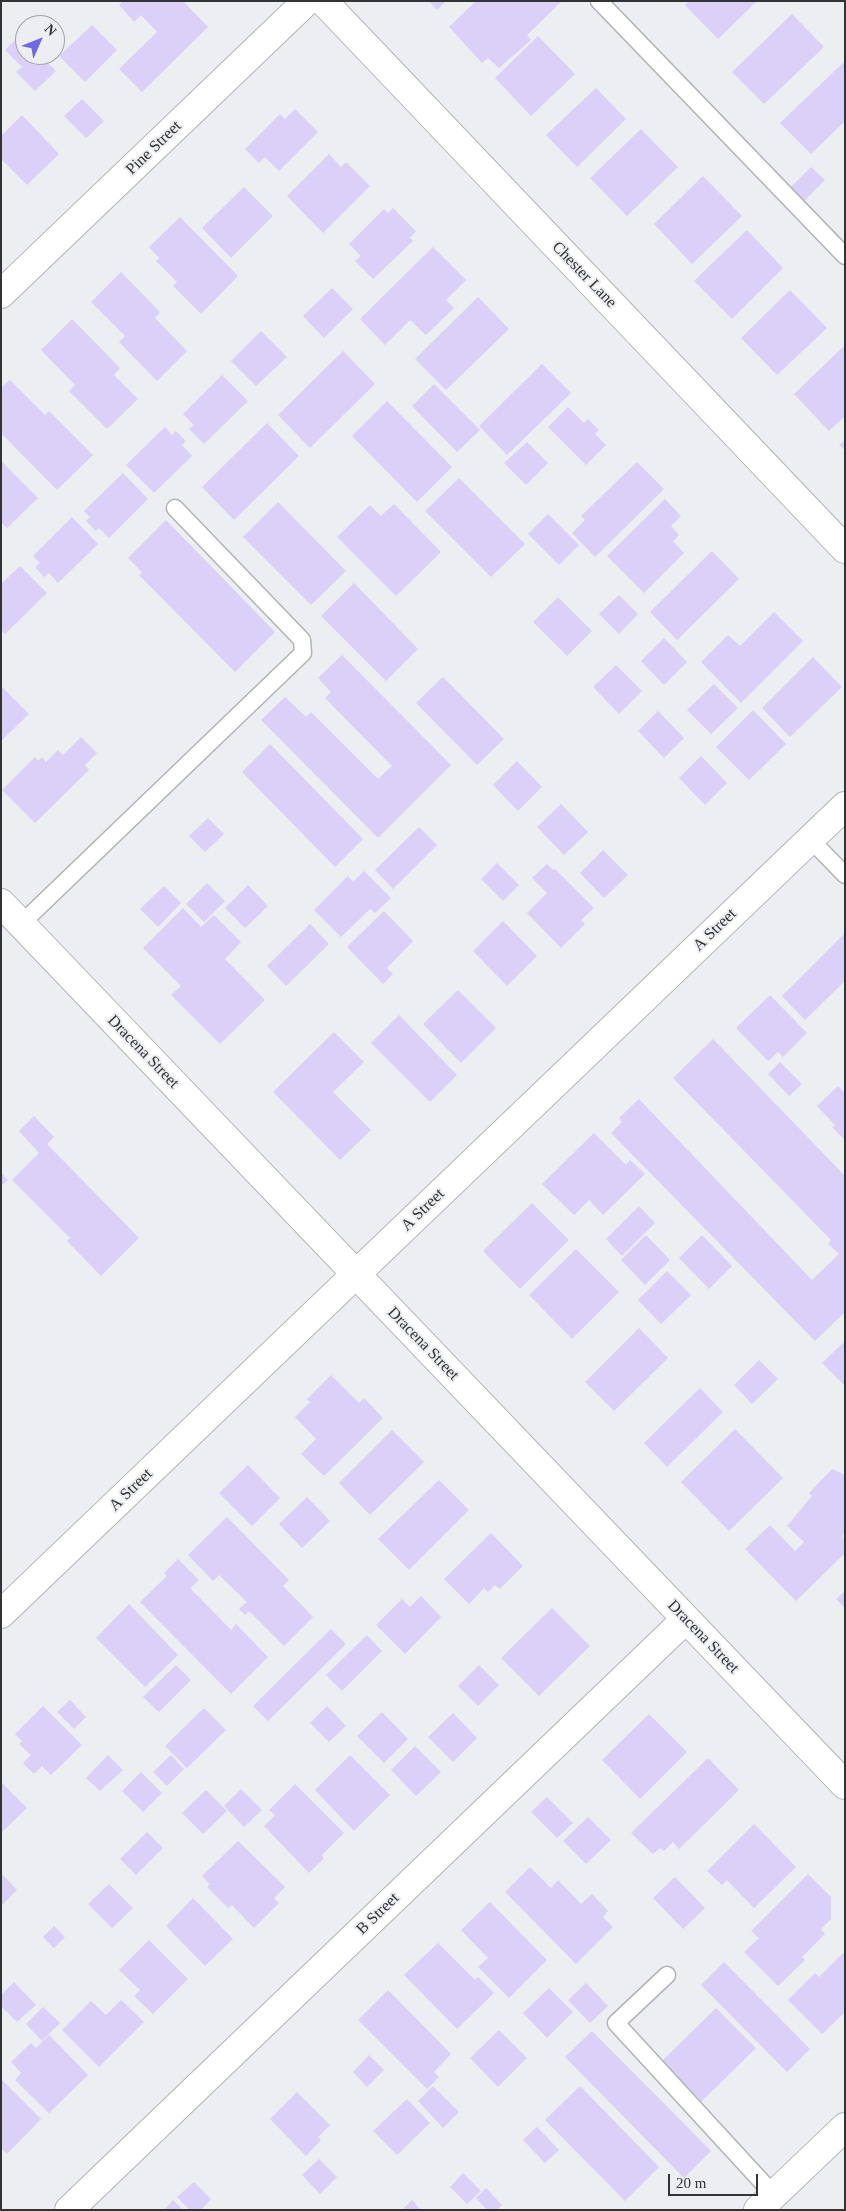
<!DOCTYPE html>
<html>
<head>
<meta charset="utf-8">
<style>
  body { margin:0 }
  #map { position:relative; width:846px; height:2211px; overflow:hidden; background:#eceef1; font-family:"Times New Roman",serif }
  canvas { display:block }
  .frame { position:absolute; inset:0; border:2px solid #323334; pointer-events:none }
  .north { position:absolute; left:15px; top:15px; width:50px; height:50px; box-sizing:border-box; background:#eceef1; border:1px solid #a2a3a5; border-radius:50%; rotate:46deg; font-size:14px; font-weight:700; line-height:20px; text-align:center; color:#323334 }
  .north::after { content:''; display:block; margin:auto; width:18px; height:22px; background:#7268e2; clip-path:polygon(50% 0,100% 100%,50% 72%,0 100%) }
  .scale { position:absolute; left:668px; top:2174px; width:90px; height:22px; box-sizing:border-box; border:2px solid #323334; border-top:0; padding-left:6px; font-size:15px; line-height:18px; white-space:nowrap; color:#323334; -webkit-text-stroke:4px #eceef1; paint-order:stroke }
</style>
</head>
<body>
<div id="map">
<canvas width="846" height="2211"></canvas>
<div class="frame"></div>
<div class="north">N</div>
<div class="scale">20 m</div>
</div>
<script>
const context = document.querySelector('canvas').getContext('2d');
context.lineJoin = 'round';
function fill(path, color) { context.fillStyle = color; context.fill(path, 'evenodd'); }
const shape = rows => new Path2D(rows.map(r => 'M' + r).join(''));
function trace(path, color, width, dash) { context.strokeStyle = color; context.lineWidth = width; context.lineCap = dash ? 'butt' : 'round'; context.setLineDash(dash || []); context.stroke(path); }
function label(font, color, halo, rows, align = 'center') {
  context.font = font + ' "Times New Roman",serif'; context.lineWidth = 4; context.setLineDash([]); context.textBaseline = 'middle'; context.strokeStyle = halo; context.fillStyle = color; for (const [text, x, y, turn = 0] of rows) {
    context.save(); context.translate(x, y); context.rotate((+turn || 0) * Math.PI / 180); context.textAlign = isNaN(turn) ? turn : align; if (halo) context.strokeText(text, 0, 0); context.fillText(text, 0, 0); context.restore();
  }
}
fill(shape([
  [123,1,183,1,208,27,142,92,119,69,157,32,141,15,134,22,119,5],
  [429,1,446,1,437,10],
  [476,1,562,1,527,35,531,40,499,68,488,58,482,63,449,27],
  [689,1,757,1,718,39,685,5],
  [792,14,824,47,764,104,732,72],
  [92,25,117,50,85,82,59,56],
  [20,35,25,40,25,55,40,55,56,71,35,91,16,72,22,67,5,50],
  [538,36,575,74,531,116,495,78],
  [845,61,845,121,811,154,780,123],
  [596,88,626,119,577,167,546,135],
  [82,99,104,121,86,138,64,116],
  [295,109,318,132,279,171,265,157,259,163,245,149,280,114,285,119],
  [22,115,59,154,27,185,1,159,1,136],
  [641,129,678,167,627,216,590,178],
  [329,154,341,167,346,162,370,186,323,233,287,196],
  [811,167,825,180,804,201,790,188],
  [703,176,742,216,692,264,654,224],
  [244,187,273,216,231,258,202,228],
  [393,208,416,231,410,238,413,241,373,279,355,261,361,256,349,244,384,209,388,213],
  [180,217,238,276,201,314,173,286,177,282,156,261,159,258,149,247],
  [747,230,783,268,732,319,694,281],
  [433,247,466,280,446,300,454,308,426,335,410,320,385,345,360,319],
  [121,272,160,312,155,318,187,351,157,381,119,342,125,336,91,302],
  [332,288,353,309,324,338,303,316],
  [790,290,827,328,777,375,741,338],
  [478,297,509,329,446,390,415,359],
  [72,319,120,368,114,375,138,399,107,429,69,391,75,385,41,350],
  [261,331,287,357,256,386,231,361],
  [845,345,845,416,829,431,794,394],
  [343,351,375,384,310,448,278,415],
  [542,364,571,393,507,455,479,426],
  [222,375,248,401,204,444,189,429,194,425,183,414],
  [10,380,45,415,49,411,93,455,57,490,1,433,1,388],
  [434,384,480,430,457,452,412,406],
  [387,401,452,467,417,502,352,436],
  [568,407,584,423,588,419,599,430,595,434,606,445,586,465,548,427],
  [267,423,299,456,234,520,202,487],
  [165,427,172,435,176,431,186,441,182,445,192,456,154,493,126,465],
  [845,440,845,450,839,445],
  [527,442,548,463,526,485,504,463],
  [1,461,38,498,7,528,1,522],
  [637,462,664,489,595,557,572,533,585,520,581,516],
  [123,473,148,499,109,538,99,528,96,531,86,521,90,517,84,511],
  [459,478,525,544,491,577,425,511],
  [665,499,681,516,671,526,679,535,673,541,684,553,644,593,607,556],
  [278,502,346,571,311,605,243,537],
  [394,504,441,552,396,596,337,537,370,505,381,516],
  [548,514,579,545,559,565,528,534],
  [72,517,98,544,58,583,49,573,44,577,35,567,40,563,33,556],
  [166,520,275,632,235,672,139,575,142,572,128,558],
  [712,551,739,579,677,640,650,612],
  [20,566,47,593,5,634,1,630,1,584],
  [354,583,418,649,386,681,321,616],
  [619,595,638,614,619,634,599,614],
  [558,597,592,631,567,656,533,622],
  [774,612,803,641,741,703,701,662,728,635,740,646],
  [664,638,687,662,664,685,641,661],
  [342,655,451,765,378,838,261,720,285,697,306,717,311,712,378,779,392,766,325,698,331,692,318,678],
  [813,657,842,687,790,737,762,708],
  [616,665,642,691,619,714,593,687],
  [443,677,504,739,477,765,416,703],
  [714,684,738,708,711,734,687,710],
  [1,686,29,714,1,741],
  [753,710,786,744,749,780,716,747],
  [658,711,684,738,664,758,638,731],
  [81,737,97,753,85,765,89,770,35,823,2,790,35,757,38,761,42,757,46,762,58,750,63,755],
  [270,744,363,839,335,867,242,772],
  [701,756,727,783,705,805,679,778],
  [517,761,542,787,518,811,493,785],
  [561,804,588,832,564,855,537,827],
  [208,818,224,834,205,852,189,836],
  [419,827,437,845,393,889,375,870],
  [603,850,628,875,604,898,580,873],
  [497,863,519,885,503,901,481,879],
  [547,864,553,870,555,869,594,908,581,920,585,924,561,948,527,913,547,893,532,878],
  [364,871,391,898,375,913,370,909,341,937,314,910,348,876,353,882],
  [207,883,225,901,204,922,186,904],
  [248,885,268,906,245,928,225,908],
  [164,886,181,903,158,927,140,909],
  [183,908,201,927,214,915,241,942,225,959,265,1000,220,1044,171,995,181,986,143,948],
  [384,911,413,941,387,968,393,974,383,984,347,947],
  [503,921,537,956,507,986,473,951],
  [310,924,329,944,286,986,267,966],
  [845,933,845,981,805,1020,782,996],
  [458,990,496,1028,461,1063,423,1024],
  [770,995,807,1033,783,1057,778,1052,768,1061,736,1028],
  [399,1015,457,1075,430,1102,371,1043],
  [334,1032,364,1062,333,1092,371,1130,340,1160,273,1092],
  [713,1039,845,1176,845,1312,815,1341,611,1133,622,1122,619,1118,639,1099,812,1280,839,1254,828,1244,831,1240,673,1078],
  [780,1062,802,1084,789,1096,768,1074],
  [838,1086,845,1093,845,1140,832,1127,835,1125,817,1106],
  [34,1116,54,1137,47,1144,139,1238,101,1276,67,1241,70,1238,12,1180,39,1153,19,1131],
  [594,1133,626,1165,630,1160,645,1174,603,1215,589,1200,574,1215,542,1184],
  [1,1173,8,1180,1,1186],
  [532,1203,569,1240,520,1289,483,1251],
  [639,1206,655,1223,622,1256,606,1239],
  [646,1235,670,1260,645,1285,621,1260],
  [702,1235,732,1266,709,1289,679,1258],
  [576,1249,619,1292,572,1339,529,1295],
  [667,1271,691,1295,661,1324,638,1300],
  [639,1328,668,1358,614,1411,585,1382],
  [845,1341,845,1386,822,1363],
  [759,1360,778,1379,752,1404,734,1385],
  [331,1375,359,1403,364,1398,383,1418,324,1476,301,1454,316,1439,295,1417,310,1402,307,1399],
  [700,1388,723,1412,667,1467,644,1443],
  [735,1429,783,1478,729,1531,681,1482],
  [392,1430,424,1462,370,1515,339,1483],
  [248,1465,280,1498,252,1526,219,1493],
  [832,1469,845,1475,845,1533,842,1536,845,1539,845,1553,796,1601,745,1549,770,1525,795,1551,804,1542,787,1526,812,1496,809,1493],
  [439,1480,469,1510,409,1570,378,1539],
  [307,1497,330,1521,302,1548,279,1524],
  [227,1517,289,1580,283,1586,313,1617,284,1646,249,1611,245,1615,239,1609,247,1602,219,1575,213,1581,188,1555],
  [491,1533,523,1566,500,1589,495,1585,488,1592,484,1588,469,1604,444,1579],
  [178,1559,199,1580,190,1588,231,1630,236,1624,268,1657,231,1694,140,1602,167,1576,164,1573],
  [845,1591,845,1608,836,1599],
  [421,1596,441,1617,405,1654,376,1625,402,1599,410,1607],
  [129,1604,178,1655,145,1687,96,1638],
  [552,1608,590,1646,539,1696,501,1658],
  [331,1629,346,1644,268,1721,253,1706],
  [367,1635,382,1651,342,1691,326,1675],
  [176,1665,191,1680,159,1712,143,1697],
  [479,1665,499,1685,478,1706,458,1686],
  [70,1700,86,1717,74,1729,57,1712],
  [43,1706,82,1745,51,1775,42,1766,34,1774,23,1763,31,1755,19,1744,22,1741,15,1734],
  [327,1706,346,1726,329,1742,310,1723],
  [204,1708,226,1730,187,1768,165,1746],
  [382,1712,408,1739,384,1763,357,1736],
  [453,1713,477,1738,453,1762,428,1737],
  [649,1714,687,1752,640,1799,602,1760],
  [415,1746,441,1772,416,1796,391,1770],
  [108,1755,123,1770,100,1791,86,1778],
  [171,1755,184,1769,167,1786,153,1772],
  [350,1755,390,1795,354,1831,315,1790],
  [708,1758,739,1790,679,1849,673,1842,664,1851,660,1848,653,1854,631,1833],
  [141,1772,162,1793,143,1812,122,1791],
  [1,1782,27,1808,1,1833],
  [295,1784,344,1833,322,1855,324,1858,309,1873,264,1826,275,1815,269,1810],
  [241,1789,262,1810,244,1827,224,1806],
  [206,1790,227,1811,203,1834,182,1813],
  [547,1797,573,1823,557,1838,531,1812],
  [588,1817,611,1840,586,1864,563,1841],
  [754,1824,796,1867,754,1908,727,1880,722,1885,707,1871],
  [147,1832,163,1848,136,1875,120,1859],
  [238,1841,285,1887,274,1898,279,1903,254,1928,232,1905,228,1908,207,1887,210,1884,202,1876],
  [530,1867,551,1888,558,1880,581,1904,592,1894,608,1911,603,1917,613,1927,576,1964,505,1892],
  [1,1873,17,1890,1,1906],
  [808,1874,831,1897,831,1919,821,1929,825,1934,802,1957,805,1960,778,1986,744,1952,759,1938,751,1931],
  [675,1877,705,1908,683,1929,653,1898],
  [109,1884,133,1908,112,1928,88,1904],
  [193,1898,233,1939,205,1966,166,1926],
  [490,1902,547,1960,509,1998,478,1967,488,1958,461,1930],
  [54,1926,65,1937,54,1948,43,1937],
  [149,1940,188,1979,153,2014,134,1996,140,1990,119,1970],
  [438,1943,475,1980,478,1977,494,1993,457,2029,404,1975],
  [843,1953,845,1955,845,2012,822,2034,788,2000,815,1973,819,1977],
  [724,1962,810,2049,787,2072,701,1985],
  [14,1982,36,2005,17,2022,1,2006,1,1995],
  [586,1983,608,2006,590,2023,568,2000],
  [549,1988,573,2012,547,2038,523,2013],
  [388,1990,451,2054,434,2072,439,2077,427,2089,358,2020],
  [121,2000,144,2022,99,2067,62,2030,91,2001,106,2015],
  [43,2007,60,2023,42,2041,26,2024],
  [716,2008,756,2048,700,2103,660,2063],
  [499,2030,527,2058,498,2087,470,2058],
  [592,2031,711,2151,684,2178,565,2057],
  [49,2035,88,2075,49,2113,15,2080,21,2073,11,2062,31,2043,36,2048],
  [369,2055,384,2070,367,2087,353,2072],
  [1,2079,41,2119,7,2154,1,2148],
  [433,2086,459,2112,443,2128,418,2101],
  [580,2086,659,2167,625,2201,545,2120],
  [297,2092,330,2125,318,2137,321,2140,306,2156,270,2119],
  [407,2099,430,2123,397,2155,373,2131],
  [537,2127,559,2150,545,2163,523,2140],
  [319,2159,337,2177,320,2194,302,2175],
  [463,2173,481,2191,467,2204,450,2187],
  [194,2182,211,2199,201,2210,190,2210,177,2197],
  [486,2188,502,2205,497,2210,487,2210,476,2198],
  [173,2200,183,2210,164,2210],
  [412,2200,421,2210,402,2210]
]), '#dad0f8');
const service = shape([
  [599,1,845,256],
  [810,839,845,875],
  [21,924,303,653,302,640,175,508],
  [667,1975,616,2023,774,2195]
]);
const minor = shape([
  [323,1,845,549],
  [1,294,307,1],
  [1,903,845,1785],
  [69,2210,686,1619],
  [758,2210,845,2127]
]);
const tertiary = shape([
  [1,1614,845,806]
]);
trace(service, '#b1b3b5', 19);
trace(minor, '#b1b3b5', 30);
trace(tertiary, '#b1b3b5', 30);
trace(service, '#fff', 16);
trace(minor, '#fff', 28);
trace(tertiary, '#fff', 28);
label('16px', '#323334', '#eceef1', [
  ["Pine Street",154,148,-44],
  ["Chester Lane",584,275,46],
  ["A Street",715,930,-44],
  ["Dracena Street",143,1052,46],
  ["A Street",423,1210,-44],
  ["Dracena Street",423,1344,46],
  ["A Street",131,1490,-44],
  ["Dracena Street",703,1637,46],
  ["B Street",378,1914,-44]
]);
</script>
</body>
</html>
